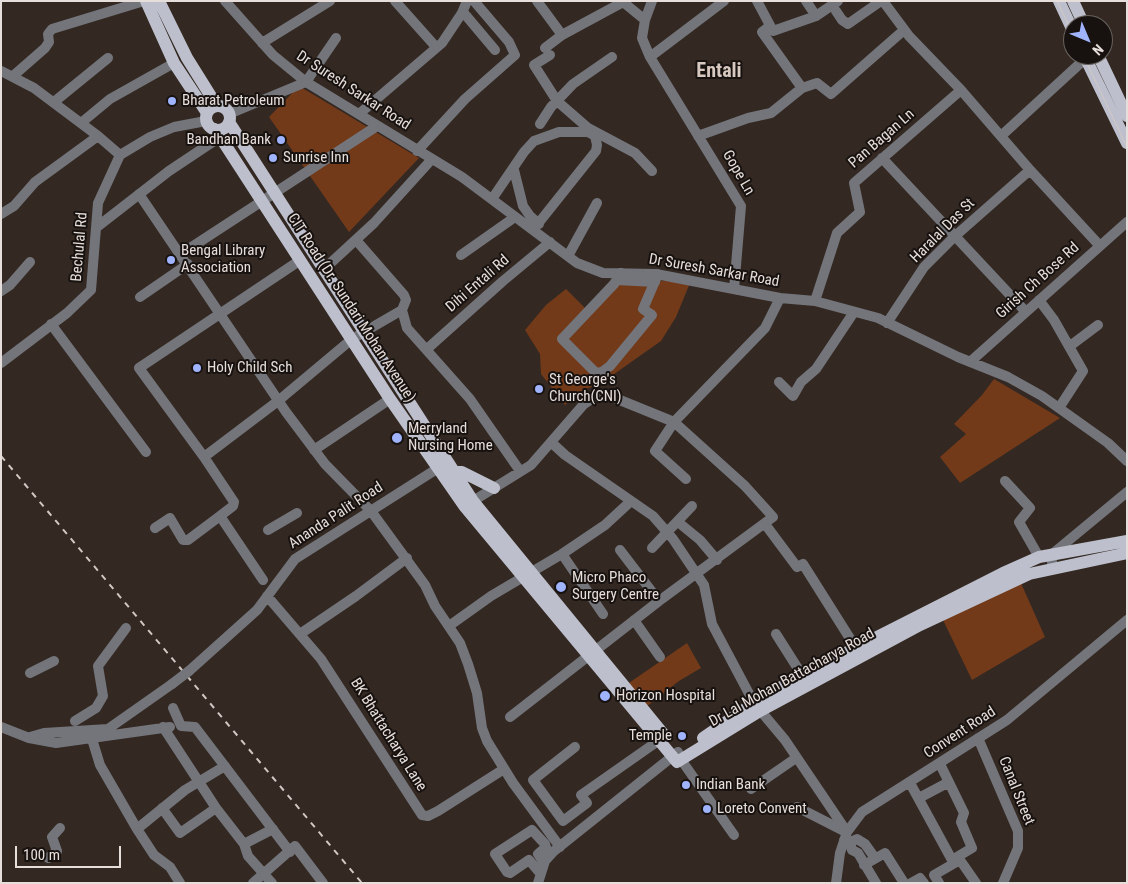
<!DOCTYPE html>
<html>
<head>
<meta charset="utf-8">
<style>
  body { margin:0 }
  #map { position:relative; width:1128px; height:884px; overflow:hidden; background:#332822; font-family:"Roboto Condensed",sans-serif }
  canvas { display:block }
  .frame { position:absolute; inset:0; border:2px solid #e6deda; pointer-events:none }
  .north { position:absolute; left:1063px; top:15px; width:50px; height:50px; box-sizing:border-box; background:#17120f; border:1px solid #6a6460; border-radius:50%; rotate:135deg; font-size:14px; font-weight:700; line-height:20px; text-align:center; color:#e6deda }
  .north::after { content:''; display:block; margin:auto; width:18px; height:22px; background:#a0b3fd; clip-path:polygon(50% 0,100% 100%,50% 72%,0 100%) }
  .scale { position:absolute; left:15px; top:846px; width:106px; height:22px; box-sizing:border-box; border:2px solid #e6deda; border-top:0; padding-left:6px; font-size:15px; line-height:18px; white-space:nowrap; color:#e6deda; -webkit-text-stroke:4px #17120f; paint-order:stroke }
</style>
</head>
<body>
<div id="map">
<canvas width="1128" height="884"></canvas>
<div class="frame"></div>
<div class="north">N</div>
<div class="scale">100 m</div>
</div>
<script>
const context = document.querySelector('canvas').getContext('2d');
context.lineJoin = 'round';
function fill(path, color) { context.fillStyle = color; context.fill(path, 'evenodd'); }
const shape = rows => new Path2D(rows.map(r => 'M' + r).join(''));
function trace(path, color, width, dash) { context.strokeStyle = color; context.lineWidth = width; context.lineCap = dash ? 'butt' : 'round'; context.setLineDash(dash || []); context.stroke(path); }
function label(font, color, halo, rows, align = 'center') {
  context.font = font + ' "Roboto Condensed",sans-serif'; context.lineWidth = 4; context.setLineDash([]); context.textBaseline = 'middle'; context.strokeStyle = halo; context.fillStyle = color; for (const [text, x, y, turn = 0] of rows) {
    context.save(); context.translate(x, y); context.rotate((+turn || 0) * Math.PI / 180); context.textAlign = isNaN(turn) ? turn : align; if (halo) context.strokeText(text, 0, 0); context.fillText(text, 0, 0); context.restore();
  }
}
fill(shape([
  [299,86,419,158,349,232,269,117],
  [614,277,690,283,676,317,661,341,600,384,583,390,565,405,541,374,540,354,525,330,546,305,566,289,587,310],
  [994,379,1060,418,960,483,940,457,966,434,954,424,982,395],
  [1020,581,1045,637,972,680,943,620],
  [687,643,701,668,679,681,646,707,626,685]
]), '#733a1a');
trace(shape([
  [225,1,273,55,306,82,462,177,577,263,603,273,656,274,780,298,815,301,878,318,958,357,1008,377,1042,396,1108,443,1127,461],
  [395,1,436,47],
  [537,1,562,35],
  [652,1,645,20,642,38,650,57,741,206,734,289],
  [757,1,773,31,816,16,838,1],
  [806,1,816,16],
  [883,1,909,36,961,90,1030,170,1100,246],
  [836,11,842,20,848,24,881,1],
  [463,12,495,50],
  [770,26,762,32,802,88],
  [262,43,330,1],
  [545,48,562,35,623,2,645,20],
  [550,55,534,65,557,101,588,128,635,153,652,171],
  [650,57,724,1],
  [1,71,34,88,98,136,120,155,150,137,174,127,206,121],
  [13,76,45,48,49,42,48,34,52,29,144,1],
  [54,102,108,58],
  [229,114,306,82,336,38],
  [359,114,442,43,462,13,467,1],
  [81,123,110,99,174,63],
  [540,124,551,107,573,84,612,57],
  [698,136,748,118,771,113,802,88,817,83,831,94,904,30],
  [1001,136,1086,58],
  [417,151,465,99,515,55,509,42,474,1],
  [882,158,1026,312],
  [514,170,523,206,530,216,539,224],
  [139,194,286,412,325,464,371,511,425,585,435,606,460,643,468,664,477,693,482,728,487,741,513,783,560,847],
  [492,199,524,152,534,141,559,132,588,132,595,136,597,145,596,151,533,230],
  [1,214,14,206,35,182,98,136],
  [97,227,169,171,220,137],
  [356,240,404,295,406,300,402,310],
  [181,254,377,126],
  [461,255,515,217],
  [568,256,597,203],
  [299,261,139,368,204,457,278,401,352,339,402,310,407,328,470,399,520,471],
  [323,270,374,223,432,159],
  [621,273,614,284,562,339,596,373,602,372,610,366,652,315,643,309,658,274],
  [617,280,655,282],
  [1,291,10,285,30,262],
  [140,297,188,264],
  [1039,300,1054,320,1083,371,1059,408],
  [815,301,837,233,860,212,854,183,961,90],
  [887,323,924,267,954,237,1030,170],
  [51,324,146,452],
  [1070,346,1098,325],
  [427,349,503,281,550,242],
  [970,362,1127,222],
  [1,363,67,313,91,290,98,203,120,155],
  [779,382,793,396,801,382,816,369,854,312],
  [552,443,565,455,653,516,673,539,704,585,712,624,754,703,785,740,847,832],
  [314,450,390,399],
  [204,457,234,502,233,506,220,516,263,580],
  [686,479,655,451,674,422,765,328,780,298],
  [1005,481,1030,508,1019,522,1039,557],
  [473,501,531,465,584,404,596,396,610,396,674,422,745,486,773,517,659,601,510,717],
  [678,522,700,540,717,560],
  [765,524,797,567,803,564,856,648],
  [155,528,170,518,183,540,188,540,220,516],
  [268,530,297,513],
  [652,548,692,506],
  [620,550,659,601],
  [562,554,603,614],
  [1053,569,1051,555,1127,492],
  [267,596,321,659,422,815,428,816,438,811,504,769],
  [634,620,660,657],
  [449,626,491,596,562,554,605,525,631,501],
  [300,634,356,596,407,558],
  [776,634,802,675],
  [189,671,257,610,295,559,443,465],
  [30,673,54,661],
  [173,708,181,726,195,727,290,852],
  [75,721,96,708,103,696,98,666,126,628],
  [1,727,29,738,56,743,170,727],
  [163,727,216,808,244,844,248,856,272,883],
  [30,737,44,733,108,729,172,684],
  [978,738,1018,831,1018,848,1003,883],
  [92,739,100,765,137,829,154,855,170,867,180,883],
  [575,747,533,780,563,821,587,803,581,795,658,741],
  [682,761,734,835],
  [910,783,952,860,972,848,961,822,964,813,940,764],
  [751,789,796,758],
  [919,798,949,782],
  [797,807,846,832],
  [162,808,180,833,216,808],
  [137,829,185,790,225,766],
  [844,840,850,842,857,839,865,844,875,858],
  [850,842,852,850,858,853,876,883],
  [244,844,273,829],
  [48,858,57,851,52,837,60,828],
  [864,865,885,853,904,883],
  [540,873,529,860,510,873,507,872,495,854,532,830,545,844,546,847,538,854,544,863],
  [253,883,295,846,323,883],
  [538,883,545,861,554,851,678,752],
  [836,883,840,853,847,832,862,812,1007,720,1127,620],
  [911,883,920,878,924,883],
  [939,883,934,875,960,860,976,883]
]), '#73757b', 10);
trace(shape([
  [146,1,174,63,207,113],
  [159,1,187,58,217,106],
  [1059,1,1073,31],
  [1073,1,1084,25],
  [1084,55,1127,143],
  [1098,55,1127,116],
  '206 118a12 12 0 1 1 24 0a12 12 0 1 1-24 0Z',
  [229,122,473,501,665,736],
  [215,129,390,399,465,507,677,762,760,711,920,625,1029,574,1127,553],
  [455,472,462,472,494,488],
  [703,738,754,703,802,675,1003,573,1039,557,1127,541]
]), '#bdc0cc', 12);
trace(shape([
  [1057,1,1073,34],
  [1083,55,1127,147]
]), '#d1c8c4', 1);
trace(shape([
  [1,456,362,883]
]), '#d1c8c4', 2, [6, 6]);
trace(shape([
  [172,684,189,671]
]), '#73757b', 10);
for (const [x, y, r, color] of [
  [172,101,5,"#a0b3fd"],
  [281,140,5,"#a0b3fd"],
  [273,158,5,"#a0b3fd"],
  [171,260,5,"#a0b3fd"],
  [197,368,5,"#a0b3fd"],
  [539,389,5,"#a0b3fd"],
  [397,438,6,"#a0b3fd"],
  [561,587,6,"#a0b3fd"],
  [605,696,6,"#a0b3fd"],
  [682,736,5,"#a0b3fd"],
  [686,785,5,"#a0b3fd"],
  [707,809,5,"#a0b3fd"]
]) { const dot = new Path2D(); dot.arc(x, y, r, 0, 2 * Math.PI); context.fillStyle = color; context.fill(dot); trace(dot, '#17120f', 2); }
label('15px', '#e6deda', '#17120f', [
  ["Dr Suresh Sarkar Road",353,91,33],
  ["Pan Bagan Ln",882,139,-41],
  ["Gope Ln",738,173,60],
  ["Haralal Das St",943,231,-45],
  ["Bechulal Rd",80,247,-85],
  ["Dr Suresh Sarkar Road",714,271,10],
  ["Girish Ch Bose Rd",1038,281,-42],
  ["Dihi Entali Rd",478,284,-41],
  ["CIT Road (Dr. Sundari Mohan Avenue)",351,308,57],
  ["Ananda Palit Road",336,516,-33],
  ["Dr Lal Mohan Battacharya Road",792,678,-29],
  ["Convent Road",960,733,-33],
  ["BK Bhattacharya Lane",388,735,58],
  ["Canal Street",1016,791,68]
]);
label('15px', '#e6deda', '#17120f', [
  ["Bharat Petroleum",182,101],
  ["Bandhan Bank",271,140,"right"],
  ["Sunrise Inn",283,158],
  ["Bengal Library",181,251],
  ["Association",181,268],
  ["Holy Child Sch",207,368],
  ["St George's",549,380],
  ["Church(CNI)",549,397],
  ["Merryland",408,429],
  ["Nursing Home",408,446],
  ["Micro Phaco",572,578],
  ["Surgery Centre",572,595],
  ["Horizon Hospital",616,696],
  ["Temple",672,736,"right"],
  ["Indian Bank",696,785],
  ["Loreto Convent",717,809]
], 'left');
label('bold 20px', '#d7c8c0', '#17120f', [
  ["Entali",719,72]
]);
</script>
</body>
</html>
